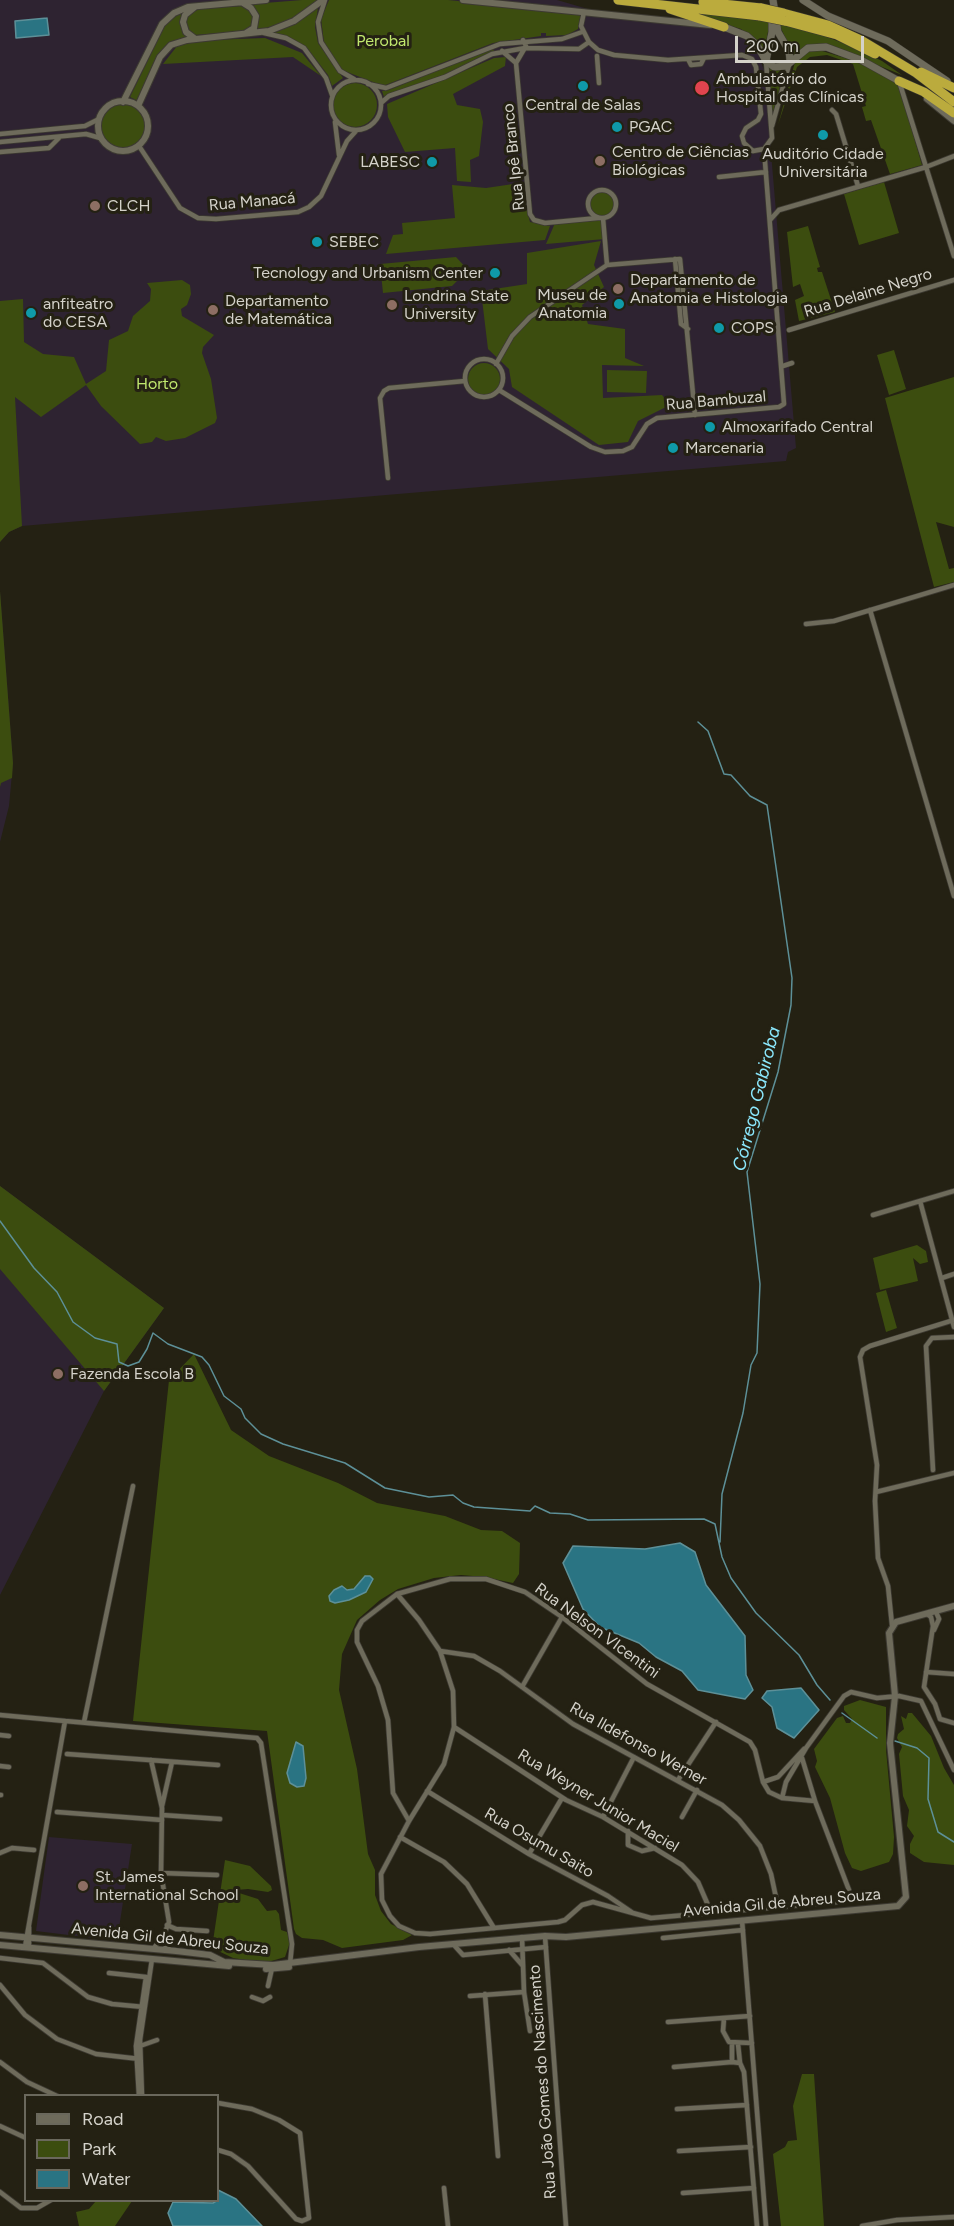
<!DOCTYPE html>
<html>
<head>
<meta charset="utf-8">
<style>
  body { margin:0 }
  #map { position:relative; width:954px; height:2226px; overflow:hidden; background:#242113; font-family:Figtree,sans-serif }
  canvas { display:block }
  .legend { position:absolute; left:24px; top:2094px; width:195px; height:108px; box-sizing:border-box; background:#242113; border:2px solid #6a685c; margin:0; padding:8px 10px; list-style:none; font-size:18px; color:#d4d2ca }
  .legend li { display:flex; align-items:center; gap:12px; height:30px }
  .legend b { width:30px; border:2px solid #6a685c }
  .scale { position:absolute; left:735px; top:36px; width:129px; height:27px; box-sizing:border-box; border:3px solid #d4d2ca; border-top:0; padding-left:8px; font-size:18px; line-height:21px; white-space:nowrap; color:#d4d2ca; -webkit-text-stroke:4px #242113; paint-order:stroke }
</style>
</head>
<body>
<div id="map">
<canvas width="954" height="2226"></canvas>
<ul class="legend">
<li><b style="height:8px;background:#6e6b5b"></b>Road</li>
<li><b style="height:16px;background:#3c4d0f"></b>Park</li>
<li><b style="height:16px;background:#2a7483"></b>Water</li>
</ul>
<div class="scale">200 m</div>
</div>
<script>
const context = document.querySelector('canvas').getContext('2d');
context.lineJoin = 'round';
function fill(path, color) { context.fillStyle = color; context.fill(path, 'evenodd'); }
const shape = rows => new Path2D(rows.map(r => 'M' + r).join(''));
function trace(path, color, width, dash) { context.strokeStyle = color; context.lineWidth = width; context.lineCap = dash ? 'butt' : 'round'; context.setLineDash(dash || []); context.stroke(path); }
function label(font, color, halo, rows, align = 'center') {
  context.font = font + ' Figtree,sans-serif'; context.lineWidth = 6; context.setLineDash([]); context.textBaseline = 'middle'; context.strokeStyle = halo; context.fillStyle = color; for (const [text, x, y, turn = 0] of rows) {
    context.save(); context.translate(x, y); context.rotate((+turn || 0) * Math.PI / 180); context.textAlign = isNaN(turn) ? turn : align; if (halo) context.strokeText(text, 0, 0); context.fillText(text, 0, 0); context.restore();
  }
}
fill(shape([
  [0,0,557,0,588,9,596,15,723,30,744,38,757,51,764,70,796,448,788,452,786,461,22,526,9,532,0,542],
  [0,591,13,763,9,806,0,842],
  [0,1186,164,1308,104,1391,0,1595],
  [49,1837,132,1844,117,1941,36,1931]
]), '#2e2331');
fill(shape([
  [302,0,320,0,291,20,254,32,259,17,252,4],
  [329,0,448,0,581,13,578,29,567,35,546,36,546,33,541,33,541,36,493,43,383,86,342,70,324,42,321,19],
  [242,6,249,9,253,16,251,26,245,31,195,35,188,31,185,23,189,14,201,8],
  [318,8,315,27,318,43,343,78,332,86,328,75,307,48,289,37,272,33],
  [185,10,180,24,187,38,176,41,153,66,138,101,130,97,166,23],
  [696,12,770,22,764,52,741,29,698,16],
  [779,24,811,31,856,48,882,61,902,75,825,44,807,46,793,55],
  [265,38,302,53,321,76,293,57,163,64,181,41],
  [493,48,494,51,442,76,384,97,382,91,389,90],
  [819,50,855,61,898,82,922,165,890,174,871,120,866,121,862,107,866,106,853,64,827,55,810,57,797,67,778,125,795,62,809,51],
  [506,57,505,66,453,94,457,105,480,109,483,122,479,156,470,160,471,182,457,181,455,148,405,152,388,117,387,104,494,58],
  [768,68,785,68,772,117],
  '333 105a22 22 0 1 1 44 0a22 22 0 1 1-44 0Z',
  '101 126a22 22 0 1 1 44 0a22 22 0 1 1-44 0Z',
  [884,182,899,233,859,245,844,194],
  [520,183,530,222,550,226,545,240,386,254,393,235,403,234,402,223,455,218,452,185,486,188],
  '590 204a12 12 0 1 1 24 0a12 12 0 1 1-24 0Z',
  [603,219,605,239,546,244,555,223],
  [808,226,820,267,817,268,818,272,822,272,835,312,799,321,795,300,804,296,800,284,793,287,787,232],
  [601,241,594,265,604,287,582,305,588,324,625,329,625,358,644,366,602,365,603,398,662,395,670,405,638,421,628,442,599,445,512,387,509,369,488,349,481,291,527,284,527,253],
  [456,257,468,270,452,286,383,293,380,264],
  [182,280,190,285,191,294,187,305,181,309,182,316,214,335,203,347,202,353,211,379,217,418,215,423,185,438,166,441,156,437,152,442,140,444,101,406,86,385,41,417,15,397,22,526,9,532,0,542,0,301,23,299,24,342,43,354,74,357,86,384,106,371,109,340,128,331,133,316,150,301,151,289,147,283],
  [894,350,906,389,889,395,877,355],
  '468 379a16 16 0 1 1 32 0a16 16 0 1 1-32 0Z',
  [607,370,647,371,646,393,607,392],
  [954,377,954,527,936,522,949,569,944,570,954,568,954,582,934,587,885,398],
  [0,591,13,763,12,778,1,783,0,787],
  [0,1186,164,1308,104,1391,0,1269],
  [917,1245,926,1251,928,1262,920,1264,913,1258,918,1281,880,1290,873,1258],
  [886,1290,897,1328,886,1332,876,1293],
  [194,1354,231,1430,269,1456,338,1483,377,1503,445,1516,481,1530,502,1531,520,1543,519,1574,513,1583,484,1577,461,1575,434,1578,398,1589,380,1600,357,1620,342,1654,339,1690,357,1769,368,1854,375,1870,375,1895,381,1911,391,1924,412,1935,403,1940,342,1948,323,1940,302,1938,296,1934,294,1929,267,1731,133,1721,169,1380],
  [860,1700,886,1707,886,1750,894,1837,893,1854,889,1862,861,1871,852,1868,845,1853,830,1798,815,1767,817,1761,814,1749,837,1718,843,1716,846,1723,850,1723,852,1719,844,1710,844,1706],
  [908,1713,912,1713,931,1736,944,1768,954,1785,954,1865,924,1862,910,1853,910,1844,914,1836,907,1826,909,1810,903,1796,899,1754,902,1747,897,1738,898,1734,904,1729,901,1716,906,1719],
  [225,1860,250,1866,271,1886,272,1890,268,1892,248,1889,236,1890,236,1892,258,1899,267,1911,276,1910,279,1914,281,1930,287,1932,290,1942,285,1957,268,1962,251,1961,233,1958,212,1948],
  [802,2074,814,2074,824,2226,781,2226,773,2154,785,2147,788,2141,797,2140,793,2106],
  [96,2201,96,2200,132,2201,115,2226,79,2226,76,2212,89,2209]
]), '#3c4d0f');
const water = shape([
  [47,18,49,35,16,38,15,21,47,18],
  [680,1543,695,1552,706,1585,745,1636,746,1675,753,1690,745,1699,698,1690,682,1671,656,1657,639,1643,600,1627,583,1609,563,1563,573,1546,645,1549,680,1543],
  [365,1576,370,1576,373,1579,366,1592,349,1600,335,1603,330,1601,329,1596,334,1590,342,1586,347,1590,354,1589,365,1576],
  [801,1688,819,1710,794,1738,777,1728,772,1707,762,1698,767,1691,801,1688],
  [296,1742,303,1746,306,1778,304,1786,297,1787,290,1783,287,1773,296,1742],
  [218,2190,236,2199,262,2226,173,2226,168,2213,173,2202,213,2203,218,2200,218,2190]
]);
fill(water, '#2a7483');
trace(water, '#5d9098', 1.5);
trace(shape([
  [698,722,708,731,724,774,731,775,750,796,767,805,792,978,791,1005,778,1072,747,1172,760,1284,757,1353,751,1365,743,1413,722,1494,720,1542],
  [0,1221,34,1268,57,1292,73,1322,95,1338,117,1344,119,1362,128,1366,139,1362,147,1349,153,1333,168,1344,202,1357,209,1365,224,1396,241,1409,245,1418,261,1434,283,1444,345,1463,385,1488,429,1497,453,1495,463,1503,474,1507,530,1511,535,1506,550,1513,570,1514,588,1520,704,1519,715,1524,722,1557,731,1578,756,1613,799,1655,817,1685,830,1700],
  [842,1713,877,1738],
  [895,1741,917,1748,929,1758,928,1799,938,1832,954,1842]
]), '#5d9098', 1.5);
const minor = shape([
  [325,0,318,22,321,42,340,71,354,79],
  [584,12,581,26,589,42,598,50,614,55,668,60,742,55,752,59,756,67,761,114,758,120,746,128,742,136,744,143,753,151,764,149,772,138,766,61],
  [264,33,286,38,304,48,326,78,332,95],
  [523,40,526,46,516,63,530,214,534,220,545,223,598,218],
  [502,51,516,63],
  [597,56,599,83],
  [688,59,691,65,701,64,704,58],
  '331 105a25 25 0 1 1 50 0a25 25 0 1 1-50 0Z',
  [899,81,954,256],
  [368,84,386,88,500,44,562,39,582,32],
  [381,103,389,96,445,77,492,54,525,48,579,49,589,42],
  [832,110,836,114,858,186],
  [335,122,339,155],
  [772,126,789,65],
  [0,134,85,126,99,119],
  [0,142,86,134,100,138],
  [139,146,180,208,198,218,216,219,298,212,309,207,321,196,347,141,356,131],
  [0,152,49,148,59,138],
  [719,177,766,172],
  '588 204a14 14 0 1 1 28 0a14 14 0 1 1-28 0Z',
  [603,218,607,265],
  [770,220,779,210,926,167,954,156],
  [675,259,681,324,688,329],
  [789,330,954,280],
  '465 378a19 19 0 1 1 38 0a19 19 0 1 1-38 0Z',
  [496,364,512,336,530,317,607,265,680,259,695,415],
  [783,366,792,363],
  [499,390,591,447,605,452,623,451,632,447,647,424,657,418,779,407,784,404,764,149],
  [388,478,380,398,384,391,389,388,465,381],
  [870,610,954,896],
  [806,624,834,621,954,585],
  [920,1201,954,1327],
  [873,1215,954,1191],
  [942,1278,954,1274],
  [933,1470,926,1346,932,1338,954,1337],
  [876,1492,954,1473],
  [397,1594,419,1620,440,1651,453,1691,454,1727,444,1764,409,1821,381,1874,382,1900,390,1916,399,1926,415,1933,430,1934,558,1922,565,1920,582,1905,593,1902,651,1918,837,1902,844,1899,849,1890,815,1801,782,1798,769,1792,763,1782,755,1750,750,1742,647,1684,562,1617,525,1592,486,1579,450,1579,397,1594,362,1621,357,1630,357,1642,378,1686,388,1720,393,1793,409,1821],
  [927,1614,931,1617,933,1626,924,1687,935,1704,940,1719,954,1723],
  [892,1625,888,1586,878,1558,875,1501,877,1465,860,1357,863,1350,870,1346,954,1320],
  [934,1630,939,1619,936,1612],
  [440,1651,474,1656,500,1671,573,1724,722,1805,739,1820,760,1846,771,1874,778,1907],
  [926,1672,954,1674],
  [522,1687,562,1617],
  [0,1715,65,1721],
  [84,1722,133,1486],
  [454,1727,566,1800,603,1817,682,1865,698,1882,711,1912],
  [0,1735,9,1736],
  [67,1754,218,1765],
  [802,1758,815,1801],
  [151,1760,162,1808,161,1873,169,1922,165,1932],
  [0,1766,9,1767],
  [678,1780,716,1722],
  [763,1782,778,1777,804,1749],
  [427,1791,529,1854,608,1896,633,1913],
  [0,1795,1,1795],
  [782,1798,786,1782,806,1748,844,1696,851,1692,877,1698,899,1696,921,1701,954,1770],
  [162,1806,172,1762],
  [57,1812,162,1820],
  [162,1815,220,1819],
  [603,1817,634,1757],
  [682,1817,697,1790],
  [628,1831,628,1845,642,1851,655,1848],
  [400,1837,444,1862,467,1884,494,1928],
  [0,1853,12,1848,34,1850],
  [529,1854,562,1798],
  [161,1873,217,1875],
  [742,1920,766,2226],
  [167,1925,176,1929,207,1931],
  [29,1927,29,1947],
  [545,1936,566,2226],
  [522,1937,524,1992,530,2031],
  [663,1938,743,1930],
  [165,1939,165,1945,170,1950],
  [453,1944,463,1955,546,1947],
  [25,1947,65,1721,257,1738,261,1743,292,1944,290,1964],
  [154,1948,161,1939],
  [509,1950,523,1966],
  [0,1958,43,1963,88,1997,112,2004,144,2007],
  [109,1973,146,1977,136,2046,139,2096],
  [0,1985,25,2015,57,2039,96,2054,140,2059],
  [268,1986,272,1968],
  [485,1994,498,2156],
  [470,1996,524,1992],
  [252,1997,263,2001,270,1997],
  [724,2018,723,2031,729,2042,752,2043],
  [668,2022,750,2016],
  [732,2043,732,2062],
  [738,2044,740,2063],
  [140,2046,157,2040],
  [0,2062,27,2082,57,2096],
  [674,2067,732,2062,740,2063,744,2072,757,2226],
  [142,2096,140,2040,152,1959],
  [218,2103,252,2109,279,2120,300,2133,309,2218,302,2221,296,2219,248,2166,231,2154,218,2150],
  [677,2109,747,2105],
  [0,2126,26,2138],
  [679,2151,751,2147],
  [444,2188,448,2226],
  [0,2192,21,2208,37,2208,51,2200],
  [683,2193,754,2188],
  [862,2226,897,2220,954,2217]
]);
const tertiary = shape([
  [463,0,710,25],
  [243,3,251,8,256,16,254,28,246,33],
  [194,38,186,32,183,22,185,15,195,7],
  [927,99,954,121],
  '98 126a25 25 0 1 1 50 0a25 25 0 1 1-50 0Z',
  [123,102,162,24,174,13,188,7,266,0],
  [138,106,160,57,171,45,187,40,269,31,294,21,323,0],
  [0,1935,176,1951,210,1955,224,1962,273,1965,419,1947,545,1936,566,1937,898,1906,906,1897,890,1743,895,1696,889,1633,896,1622,954,1606],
  [0,1945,229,1966],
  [266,1969,289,1967]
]);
const secondary = shape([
  [773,0,778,32,789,51,790,61],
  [803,0,828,16,888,41,947,81],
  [724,27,747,36,757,45,766,61,774,67,786,66,808,48,826,47,861,60,899,81],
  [766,61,772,32,772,20]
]);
const motorway = shape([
  [618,0,760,16],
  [703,2,761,8],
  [670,9,724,27],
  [783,13,828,25,861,40,916,73,954,102],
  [785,21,837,35,875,54],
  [921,72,954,88],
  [899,81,924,92,954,113]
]);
trace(minor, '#3d3a32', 6);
trace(tertiary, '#3d3a32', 8);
trace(secondary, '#3d3a32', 8);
trace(motorway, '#3d3a32', 10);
trace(minor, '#6e6b5b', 4.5);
trace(tertiary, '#6e6b5b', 6);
trace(secondary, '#6e6b5b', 7);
trace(motorway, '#bbab3d', 9);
const motorwayBridge = shape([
  [761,8,783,13],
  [760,16,785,21]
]);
trace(motorwayBridge, '#3d3a32', 10, []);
trace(motorwayBridge, '#bbab3d', 9);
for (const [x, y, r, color] of [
  [583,86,6,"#0f9aa8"],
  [702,88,8,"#e0444e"],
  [617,127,6,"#0f9aa8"],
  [823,135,6,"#0f9aa8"],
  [600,161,6,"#8d6e63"],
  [432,162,6,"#0f9aa8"],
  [95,206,6,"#8d6e63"],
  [317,242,6,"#0f9aa8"],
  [495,273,6,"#0f9aa8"],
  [618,289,6,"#8d6e63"],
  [619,304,6,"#0f9aa8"],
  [392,305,6,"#8d6e63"],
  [213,310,6,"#8d6e63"],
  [31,313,6,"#0f9aa8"],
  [719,328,6,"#0f9aa8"],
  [710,427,6,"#0f9aa8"],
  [673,448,6,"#0f9aa8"],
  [58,1374,6,"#8d6e63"],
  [83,1886,6,"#8d6e63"]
]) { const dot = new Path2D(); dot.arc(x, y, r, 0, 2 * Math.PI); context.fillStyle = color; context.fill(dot); trace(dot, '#242113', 2); }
label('16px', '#c1e86e', '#242113', [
  ["Perobal",383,41],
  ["Horto",157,384]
]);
label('16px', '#d4d2ca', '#242113', [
  ["Ambulatório do",716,79],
  ["Hospital das Clínicas",716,97],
  ["Central de Salas",583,105,"center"],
  ["PGAC",629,127],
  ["Centro de Ciências",612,152],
  ["Biológicas",612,170],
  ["Auditório Cidade",823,154,"center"],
  ["Universitária",823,172,"center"],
  ["LABESC",420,162,"right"],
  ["CLCH",107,206],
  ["SEBEC",329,242],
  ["Tecnology and Urbanism Center",483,273,"right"],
  ["Departamento de",630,280],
  ["Anatomia e Histologia",630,298],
  ["Museu de",607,295,"right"],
  ["Anatomia",607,313,"right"],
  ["Londrina State",404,296],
  ["University",404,314],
  ["Departamento",225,301],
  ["de Matemática",225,319],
  ["anfiteatro",43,304],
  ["do CESA",43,322],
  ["COPS",731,328],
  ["Almoxarifado Central",722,427],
  ["Marcenaria",685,448],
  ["Fazenda Escola B",70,1374],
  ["St. James",95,1877],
  ["International School",95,1895]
], 'left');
label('16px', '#d4d2ca', '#242113', [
  ["Rua Ipê Branco",514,157,-96],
  ["Rua Manacá",252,202,-5],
  ["Rua Delaine Negro",868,293,-17],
  ["Rua Bambuzal",716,401,-5],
  ["Rua Nelson VIcentini",597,1631,36],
  ["Rua Ildefonso Werner",638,1744,29],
  ["Rua Weyner Junior Maciel",598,1801,31],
  ["Rua Osumu Saito",539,1843,30],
  ["Avenida Gil de Abreu Souza",782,1903,-5],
  ["Avenida Gil de Abreu Souza",170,1939,6],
  ["Rua João Gomes do Nascimento",543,2082,-94]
]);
label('italic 18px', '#8be8fd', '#242113', [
  ["Córrego Gabiroba",757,1099,-76]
]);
</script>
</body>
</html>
